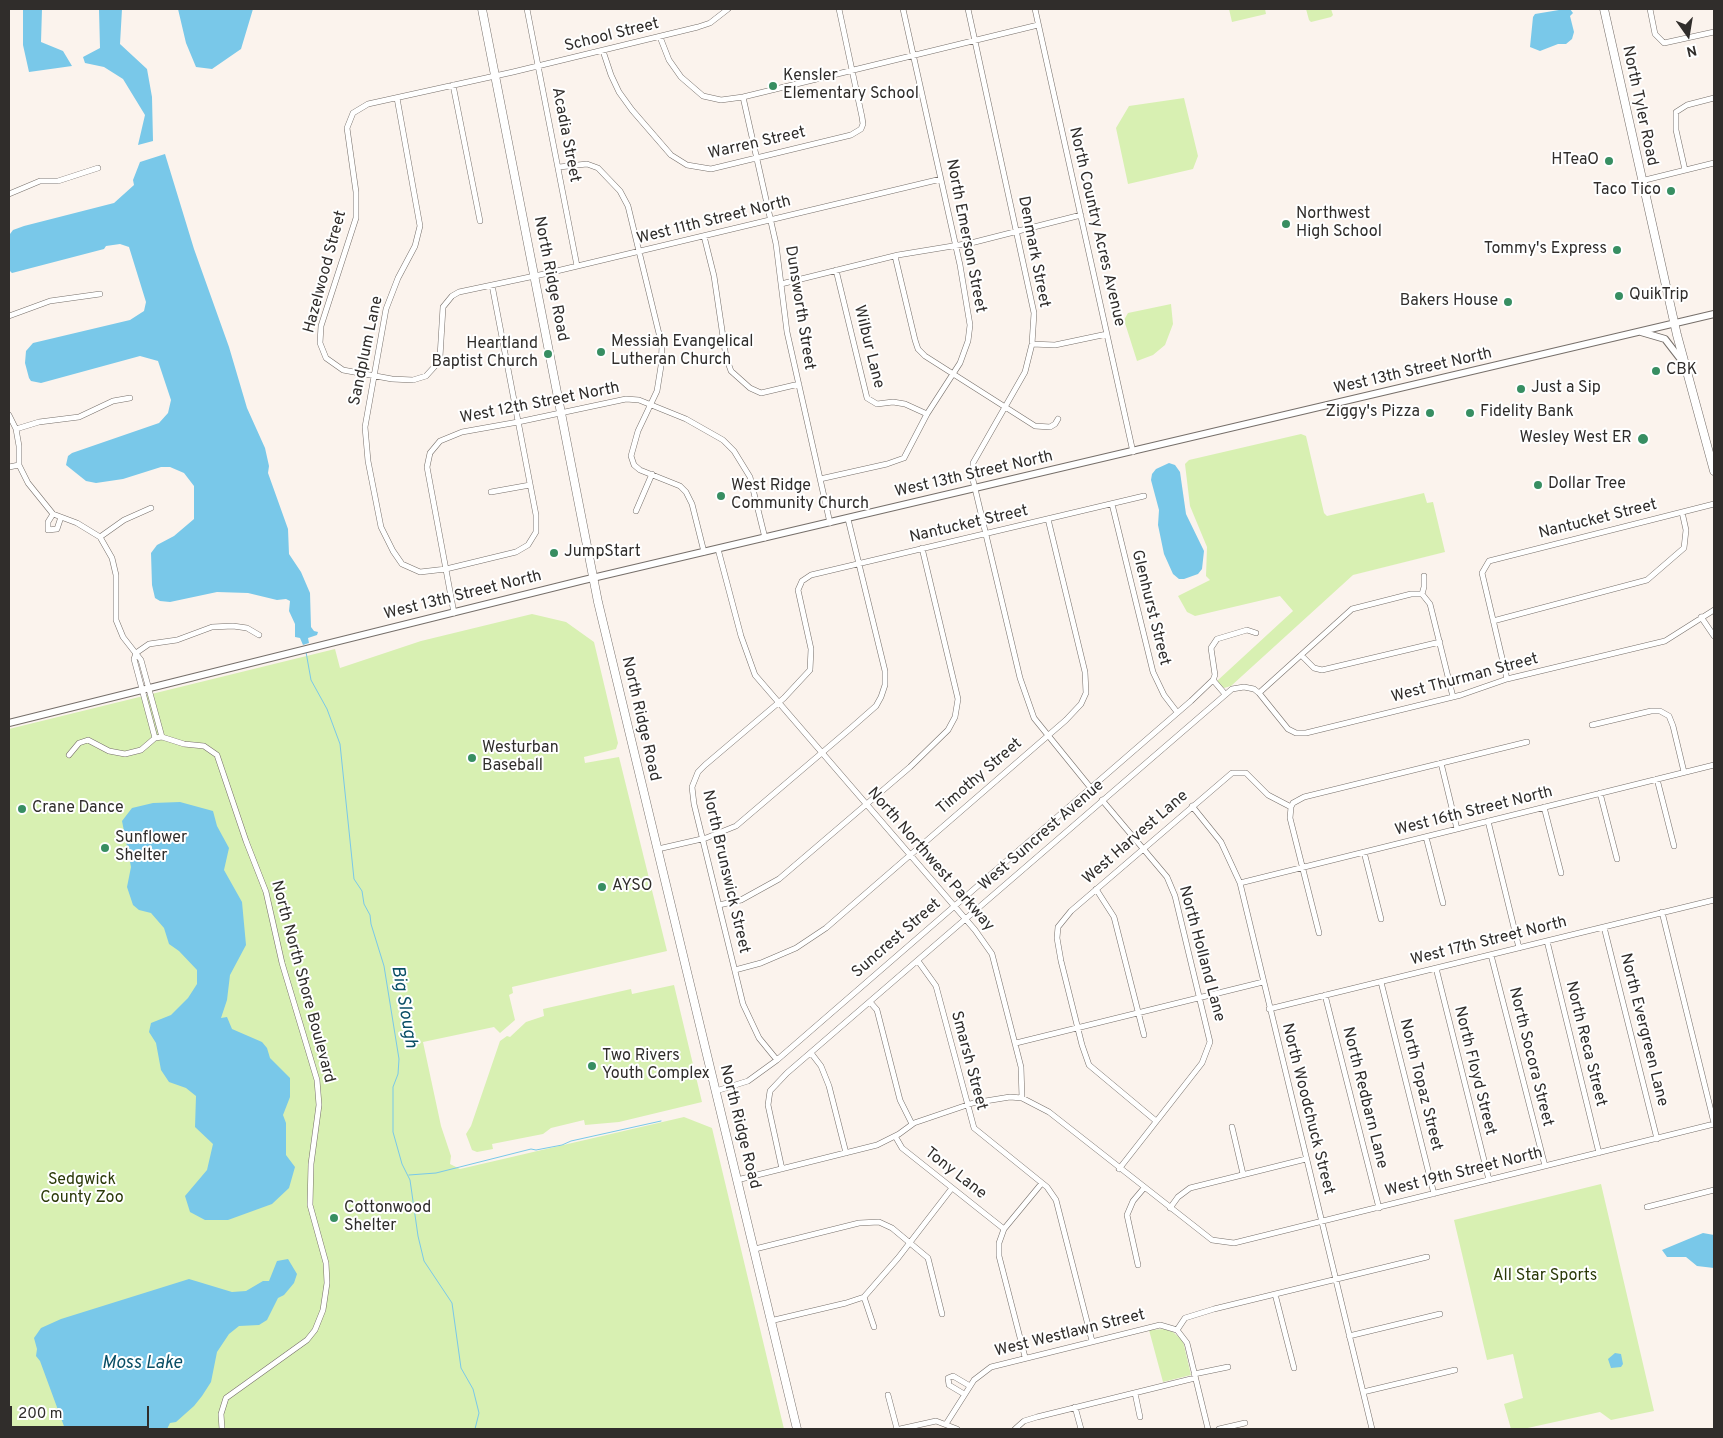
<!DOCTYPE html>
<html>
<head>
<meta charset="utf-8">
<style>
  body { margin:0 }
  #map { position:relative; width:1723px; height:1438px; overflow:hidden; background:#fbf3ed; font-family:Overpass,sans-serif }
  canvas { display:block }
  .frame { position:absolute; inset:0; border:10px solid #302d2b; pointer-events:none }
  .north { position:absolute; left:1663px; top:10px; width:50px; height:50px; -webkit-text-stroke:4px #fff; paint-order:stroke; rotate:167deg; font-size:14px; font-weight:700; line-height:20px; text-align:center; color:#302d2b }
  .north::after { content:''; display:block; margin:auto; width:18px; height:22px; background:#302d2b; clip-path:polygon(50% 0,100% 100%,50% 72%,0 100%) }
  .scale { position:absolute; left:10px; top:1406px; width:139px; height:22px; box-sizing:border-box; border:2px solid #302d2b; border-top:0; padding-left:6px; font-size:15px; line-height:18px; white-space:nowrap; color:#302d2b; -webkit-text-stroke:4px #fff; paint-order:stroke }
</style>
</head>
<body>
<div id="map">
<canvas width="1723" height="1438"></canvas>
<div class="frame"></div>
<div class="north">N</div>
<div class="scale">200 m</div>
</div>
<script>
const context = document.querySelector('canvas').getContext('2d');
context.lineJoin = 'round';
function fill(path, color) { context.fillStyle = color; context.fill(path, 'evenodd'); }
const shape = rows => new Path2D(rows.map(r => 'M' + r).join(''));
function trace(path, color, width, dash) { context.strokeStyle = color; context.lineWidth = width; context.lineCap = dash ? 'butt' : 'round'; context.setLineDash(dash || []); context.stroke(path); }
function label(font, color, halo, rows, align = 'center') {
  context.font = font + ' Overpass,sans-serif'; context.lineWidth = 4; context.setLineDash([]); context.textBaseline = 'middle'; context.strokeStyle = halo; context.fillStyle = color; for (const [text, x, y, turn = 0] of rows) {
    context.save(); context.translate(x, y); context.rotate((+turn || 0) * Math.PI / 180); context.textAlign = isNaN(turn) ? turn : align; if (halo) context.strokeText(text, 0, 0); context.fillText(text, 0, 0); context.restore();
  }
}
fill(shape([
  [1229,9,1265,9,1266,14,1232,22],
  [1306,9,1331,9,1333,15,1331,17,1311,22,1309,20],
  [1184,98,1198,156,1193,169,1128,184,1116,128,1129,106],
  [1171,304,1173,324,1165,345,1153,355,1137,361,1124,320,1128,313],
  [1301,434,1306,436,1324,513,1327,516,1424,493,1427,503,1433,502,1445,552,1353,575,1231,686,1224,688,1217,681,1293,611,1280,596,1195,616,1187,612,1178,596,1210,580,1206,576,1207,547,1190,506,1185,464,1189,460],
  [532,614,566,622,594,642,618,743,616,749,584,757,585,763,619,757,667,951,512,987,513,993,509,995,515,1020,500,1033,494,1027,423,1042,441,1126,451,1156,450,1164,460,1169,684,1117,712,1128,784,1429,9,1429,9,729,335,649,340,668,421,641],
  [674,985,702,1102,619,1122,585,1125,584,1120,551,1128,543,1134,492,1144,493,1149,477,1152,472,1150,466,1134,471,1126,500,1041,507,1036,510,1037,526,1022,544,1016,543,1009,631,989,632,994],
  [1601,1184,1654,1411,1611,1420,1600,1412,1523,1429,1511,1429,1504,1404,1523,1398,1513,1354,1487,1360,1454,1220],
  [1165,1329,1173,1332,1183,1341,1191,1375,1163,1382,1149,1330]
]), '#d8f0b2');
fill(shape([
  [23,9,42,9,41,42,63,51,72,66,29,72,23,45],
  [99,9,122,9,120,44,147,69,152,97,153,141,138,145,145,115,123,79,104,67,85,63,83,57,100,48],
  [178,9,253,9,241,49,212,69,196,67,186,43],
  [1565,9,1570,9,1573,13,1570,16,1574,32,1572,39,1566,44,1558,44,1540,51,1530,47,1533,17,1535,14],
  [165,154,194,249,229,347,247,408,265,448,269,466,268,473,288,529,289,554,301,572,310,593,311,627,314,631,318,632,317,635,308,638,309,643,303,645,300,638,295,637,295,624,289,611,290,601,286,599,277,600,248,593,217,592,170,602,160,601,155,598,152,585,151,553,157,545,174,536,194,519,194,486,184,473,170,467,161,467,123,479,96,483,86,481,66,465,68,456,72,453,159,423,168,413,171,400,158,361,140,356,41,383,31,381,29,378,25,363,26,351,33,343,130,320,144,311,146,302,129,247,120,244,106,246,104,249,12,273,9,270,10,234,13,230,24,226,114,203,134,185,133,180,140,162],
  [1169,463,1175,465,1180,472,1186,514,1204,551,1202,569,1198,574,1184,579,1179,579,1173,574,1164,554,1158,525,1159,510,1151,480,1152,474,1156,469],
  [180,802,213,811,217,826,229,848,224,870,242,902,246,945,230,975,227,1000,221,1018,227,1017,232,1029,262,1042,267,1048,270,1058,290,1078,290,1097,283,1115,286,1123,286,1155,295,1167,289,1188,272,1204,228,1220,205,1220,190,1212,185,1196,207,1170,213,1144,195,1127,196,1096,186,1088,169,1082,161,1070,156,1043,149,1032,151,1023,171,1015,188,998,197,984,197,970,179,951,169,944,164,928,151,913,139,910,133,905,127,887,131,867,122,821,132,808,153,803],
  [1703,1233,1714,1235,1714,1268,1697,1266,1686,1257,1667,1257,1662,1250],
  [288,1259,297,1274,294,1283,284,1295,278,1298,267,1320,259,1325,239,1326,229,1334,217,1352,211,1382,202,1396,194,1406,176,1422,170,1423,167,1429,65,1429,40,1361,36,1356,37,1349,34,1338,41,1328,61,1319,189,1279,232,1292,246,1291,263,1281,269,1281,277,1261],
  [1615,1353,1621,1354,1623,1364,1621,1367,1611,1368,1608,1359]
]), '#79c8e9');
trace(shape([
  [306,652,311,680,327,709,340,744,354,879,362,891,364,904,370,915,371,924,384,966,399,1059,398,1074,393,1087,393,1132,402,1164,410,1180,418,1236,424,1261,452,1303,461,1368,473,1389,479,1413,475,1429],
  [409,1175,436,1173,531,1149,536,1150,562,1145,571,1141,661,1121]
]), '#79c8e9', 1);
const minor = shape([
  [527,9,577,266],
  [728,9,710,23,698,27,513,72,368,104,353,113,347,128,356,192,356,218,321,326,320,343,326,358,343,370,392,379,413,380,426,376,436,365,440,357,443,307,452,296,459,292,544,274,941,179],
  [968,9,1034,313,1032,344,1025,372,973,463,973,480,1020,678,1034,718,1090,787],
  [1035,9,1133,452],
  [1650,9,1655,34,1664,43,1714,32],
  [660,37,669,60,681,77,703,96,721,100,743,97,1038,25],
  [603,51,611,75,619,92,632,110,671,155,687,165,711,169,851,135,861,129,863,124,862,117,839,9],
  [453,85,480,221],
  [743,97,776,244,787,332,830,523],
  [397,98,420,226,415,246,398,278,386,309,365,427,368,461,381,527,393,551,402,564,420,572,446,569,516,552,528,545,536,532,536,515,492,285],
  [559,167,587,164,598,168,620,191,628,206,662,346,661,366,657,391,638,431,631,456,634,465,640,470,680,486,686,492,692,504,704,552],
  [1685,170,1676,130,1676,112,1687,105,1714,98],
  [1641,181,1714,163],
  [9,194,40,181,58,181,98,168],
  [704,236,714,276,726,357,731,371,750,388,761,393,799,384],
  [895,256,915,340,918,349,925,356,1035,426,1050,427,1055,424,1058,419],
  [836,270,867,398,877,404,893,402,905,404,927,414],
  [781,284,898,255,971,243,1081,215],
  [9,316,50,301,100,294],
  [1032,344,1055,345,1107,334],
  [9,415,16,429,19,446,19,465,28,483,53,514,77,523,100,537,112,558,116,575,116,620,123,637,141,660,162,737],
  [16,429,39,422,79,417,113,401,130,398],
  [9,467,19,465],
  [820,479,887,464,904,458,927,414,960,363,968,341,970,325,960,265,903,9],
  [491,492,530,485],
  [1112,504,1153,672,1164,695,1177,712],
  [636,511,652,474],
  [53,514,48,522,48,530,57,529,61,517],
  [100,537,124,520,151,508],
  [718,549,741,636,755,675,975,930,992,954,1021,1067,1022,1098],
  [1424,576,1424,587,1422,594,1430,604,1453,697],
  [454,613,427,467,430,453,440,441,462,432,518,422,626,399,639,400,686,419,723,440,734,451,750,477,765,538],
  [1701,617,1714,636],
  [1493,621,1647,580,1684,548,1686,530,1682,512],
  [136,653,149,644,177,640,212,627,233,626,247,628,259,635],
  [136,653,134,659,155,738],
  [1301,655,1314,668,1322,670,1440,642],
  [1507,679,1482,573,1489,561,1714,504],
  [1213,680,1225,694],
  [1259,693,1352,609,1411,594,1422,594],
  [1592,725,1651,711,1660,711,1669,716,1673,726,1684,772],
  [69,755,79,743,88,740,109,751,125,754,141,750,155,738,162,737,184,744,204,746,217,755,246,841,266,892,282,963,317,1080,319,1105,311,1164,310,1205,326,1263,327,1283,323,1310,315,1330,307,1340,226,1398,221,1414,222,1429],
  [1441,763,1457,829],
  [1657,779,1674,846],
  [1600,793,1617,859],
  [1102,800,1167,877,1175,896,1210,1042,1202,1063,1119,1169],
  [1192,806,1221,842,1240,883,1372,1429],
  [1291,807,1293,803,1304,797,1527,742],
  [1291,807,1290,818,1319,933],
  [1544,807,1561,873],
  [1488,821,1519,948],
  [1426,837,1443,903],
  [658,849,706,838,736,826,851,728,876,706,881,697,885,685,885,671,848,519],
  [1364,852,1381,919],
  [1240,883,1714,765],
  [1096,889,1114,917,1144,1035],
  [719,905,741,900,779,879,910,767,948,730,955,717,958,699,922,548],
  [1662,912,1714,1123],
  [1604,927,1657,1139],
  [1547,941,1599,1153],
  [1491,955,1545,1166],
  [918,961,936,986,974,1128,1047,1187,1056,1200,1092,1341],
  [1436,968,1489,1180],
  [735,970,761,963,796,948,826,928,1066,720,1081,704,1086,693,1085,672,1048,519],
  [1381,982,1434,1194],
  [1325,995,1379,1208],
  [870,1002,877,1010,900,1100,912,1124],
  [1269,1009,1714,900],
  [1016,1043,1263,982],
  [811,1053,821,1066,829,1086,846,1153],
  [777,1060,759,1038,743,1004,694,804,692,787,698,772,705,765,784,698,810,670,811,649,798,590,802,581,811,575,1144,496],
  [716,1091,748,1081,777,1060,1191,701,1213,680,1215,675,1211,648,1217,639,1247,630,1256,633],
  [1156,1121,1089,1065,1082,1045,1061,961,1057,938,1058,927,1071,911,1232,773,1246,773,1268,795,1291,807],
  [1232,1127,1243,1174],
  [895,1136,902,1148,1004,1229],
  [782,1169,768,1105,770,1091,787,1073,1232,689,1244,687,1254,689,1259,693,1288,729,1296,733,1306,733,1461,695,1507,679,1665,641,1714,610],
  [737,1180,877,1145,899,1134,914,1123,973,1103,1010,1097,1022,1098,1049,1112,1212,1240,1234,1243,1714,1124],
  [1647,1207,1714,1190],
  [1170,1208,1178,1197,1190,1188,1306,1159],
  [755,1249,859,1223,879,1222,892,1228,928,1258,942,1314],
  [1138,1265,1127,1215,1133,1201,1144,1188],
  [1275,1294,1294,1368],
  [864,1297,874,1327],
  [770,1321,846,1303,864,1297,898,1258,952,1188],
  [1177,1330,1185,1318,1214,1309,1427,1257],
  [1349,1336,1440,1314],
  [1025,1357,999,1256,999,1243,1004,1229,1042,1183],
  [1194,1374,1228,1367],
  [1363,1392,1455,1370],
  [1135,1393,1140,1417],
  [964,1394,949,1385,948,1378,953,1376,970,1386],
  [888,1395,897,1429],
  [1075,1407,1081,1429],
  [946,1424,974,1380,991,1367,1160,1325,1177,1330,1187,1343,1208,1429],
  [900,1429,936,1421,957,1429],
  [1015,1429,1024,1421,1037,1417,1195,1378],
  [1219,1429,1245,1423]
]);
const tertiary = shape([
  [1641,332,1665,339,1682,361],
  [9,723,584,580,1714,314]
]);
const secondary = shape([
  [482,9,598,602,797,1429],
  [1604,9,1677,335,1714,471]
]);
trace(minor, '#766f6a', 6);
trace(tertiary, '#766f6a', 8);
trace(secondary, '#766f6a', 9);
trace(minor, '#fff', 5);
trace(tertiary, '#fff', 6);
trace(secondary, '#fff', 8);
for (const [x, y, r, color] of [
  [773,86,5,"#378e62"],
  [1609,161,5,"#378e62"],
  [1671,191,5,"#378e62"],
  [1286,224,5,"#378e62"],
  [1617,250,5,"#378e62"],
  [1619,296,5,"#378e62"],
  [1508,302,5,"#378e62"],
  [601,352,5,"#378e62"],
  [548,354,5,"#378e62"],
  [1656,371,5,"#378e62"],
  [1521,389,5,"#378e62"],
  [1430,413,5,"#378e62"],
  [1470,413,5,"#378e62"],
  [1643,439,6,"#378e62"],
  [1538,485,5,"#378e62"],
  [721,496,5,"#378e62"],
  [554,553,5,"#378e62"],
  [472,758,5,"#378e62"],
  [22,809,5,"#378e62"],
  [105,848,5,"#378e62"],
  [602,887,5,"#378e62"],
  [592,1066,5,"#378e62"],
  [334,1218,5,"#378e62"]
]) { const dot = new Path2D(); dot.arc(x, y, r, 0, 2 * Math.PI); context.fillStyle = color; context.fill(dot); trace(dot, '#fff', 2); }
label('16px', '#302d2b', '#fff', [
  ["School Street",612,36,-14],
  ["North Tyler Road",1639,106,78],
  ["Acadia Street",565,135,79],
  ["Warren Street",757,144,-13],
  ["West 11th Street North",714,221,-14],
  ["North Country Acres Avenue",1096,227,77],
  ["North Emerson Street",965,236,79],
  ["Denmark Street",1033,252,79],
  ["Hazelwood Street",326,272,-75],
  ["North Ridge Road",550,279,79],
  ["Dunsworth Street",799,308,81],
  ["Wilbur Lane",868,347,76],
  ["Sandplum Lane",367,351,-78],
  ["West 13th Street North",1413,372,-13],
  ["West 12th Street North",540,404,-11],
  ["West 13th Street North",974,475,-13],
  ["Nantucket Street",1598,520,-14],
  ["Nantucket Street",969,525,-13],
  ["West 13th Street North",463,596,-14],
  ["Glenhurst Street",1150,608,76],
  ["West Thurman Street",1465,679,-15],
  ["North Ridge Road",640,719,77],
  ["Timothy Street",980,777,-41],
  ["West 16th Street North",1474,812,-14],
  ["West Suncrest Avenue",1042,836,-41],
  ["West Harvest Lane",1136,838,-41],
  ["North Northwest Parkway",930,860,49],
  ["North Brunswick Street",725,872,77],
  ["Suncrest Street",897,939,-41],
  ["West 17th Street North",1489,942,-14],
  ["North Holland Lane",1201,954,75],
  ["North North Shore Boulevard",302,982,75],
  ["North Evergreen Lane",1643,1030,76],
  ["North Reca Street",1585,1044,76],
  ["North Socora Street",1530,1057,76],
  ["Smarsh Street",968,1061,75],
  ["North Floyd Street",1474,1071,76],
  ["North Topaz Street",1420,1085,76],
  ["North Redbarn Lane",1364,1098,76],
  ["North Woodchuck Street",1307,1109,76],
  ["North Ridge Road",739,1127,76],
  ["West 19th Street North",1464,1173,-14],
  ["Tony Lane",955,1174,38],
  ["West Westlawn Street",1070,1334,-14]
]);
label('16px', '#302d2b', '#fff', [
  ["Kensler",783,77],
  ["Elementary School",783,95],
  ["HTeaO",1599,161,"right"],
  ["Taco Tico",1661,191,"right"],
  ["Northwest",1296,215],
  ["High School",1296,233],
  ["Tommy's Express",1607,250,"right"],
  ["QuikTrip",1629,296],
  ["Bakers House",1498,302,"right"],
  ["Messiah Evangelical",611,343],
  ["Lutheran Church",611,361],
  ["Heartland",538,345,"right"],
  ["Baptist Church",538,363,"right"],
  ["CBK",1666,371],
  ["Just a Sip",1531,389],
  ["Ziggy's Pizza",1420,413,"right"],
  ["Fidelity Bank",1480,413],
  ["Wesley West ER",1632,439,"right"],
  ["Dollar Tree",1548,485],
  ["West Ridge",731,487],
  ["Community Church",731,505],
  ["JumpStart",564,553],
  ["Westurban",482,749],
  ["Baseball",482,767],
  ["Crane Dance",32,809],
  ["Sunflower",115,839],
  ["Shelter",115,857],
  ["AYSO",612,887],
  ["Two Rivers",602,1057],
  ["Youth Complex",602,1075],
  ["Cottonwood",344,1209],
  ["Shelter",344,1227]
], 'left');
label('16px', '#2b3908', '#fff', [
  ["Sedgwick",82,1181],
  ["County Zoo",82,1199],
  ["All Star Sports",1545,1277]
]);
label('italic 18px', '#094e65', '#fff', [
  ["Big Slough",403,1007,80],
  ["Moss Lake",142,1364]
]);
</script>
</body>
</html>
